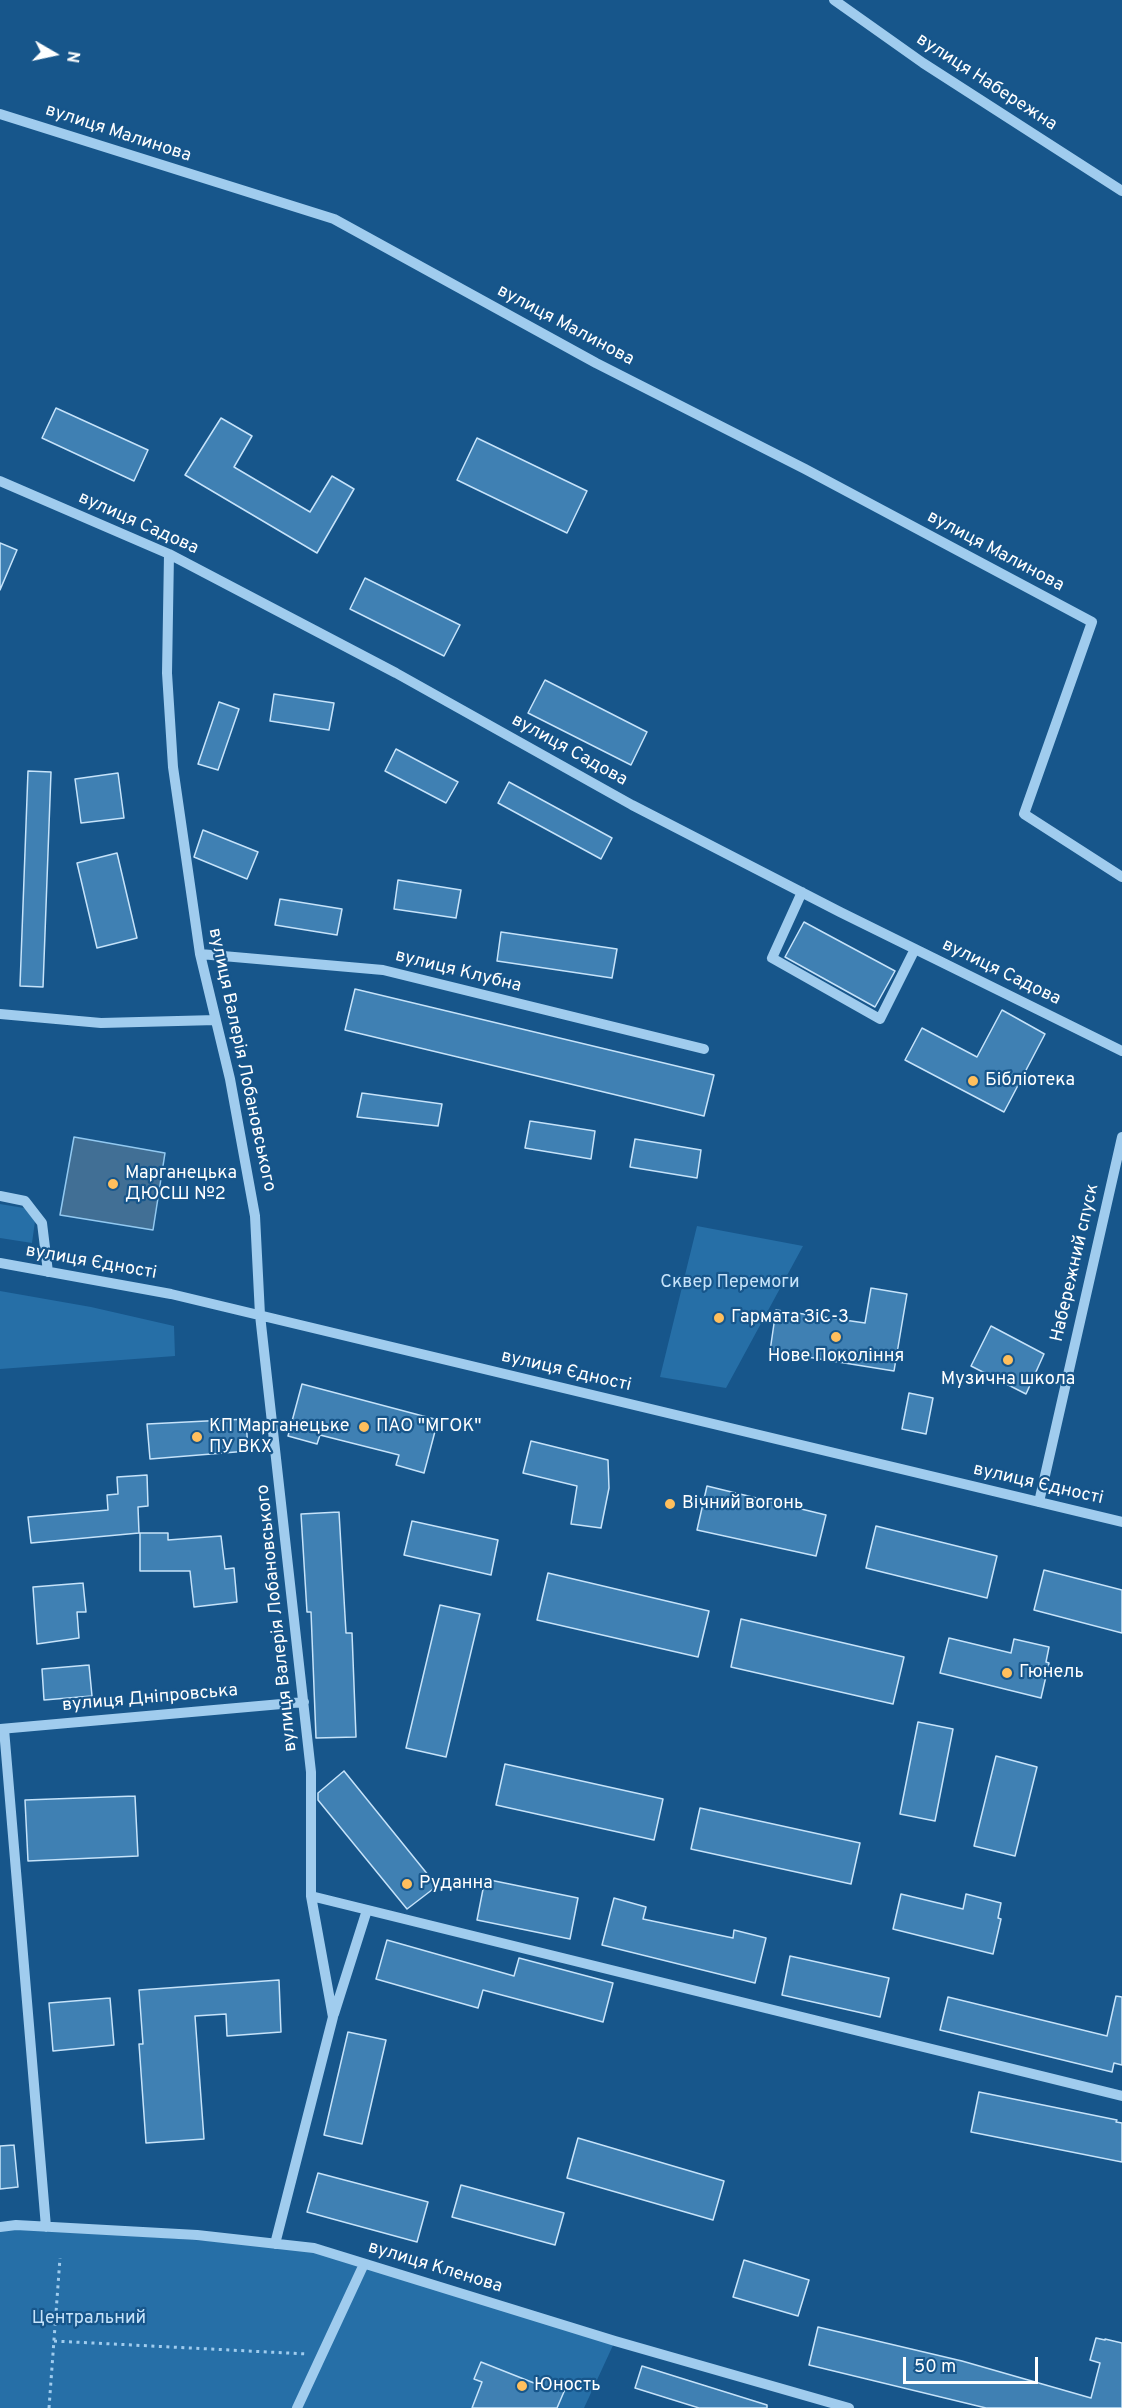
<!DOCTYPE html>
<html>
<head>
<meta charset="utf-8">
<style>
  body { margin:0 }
  #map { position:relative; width:1122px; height:2408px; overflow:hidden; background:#17568b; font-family:Overpass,sans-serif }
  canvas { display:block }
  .north { position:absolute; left:24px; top:24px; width:60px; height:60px; -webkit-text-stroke:4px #17568b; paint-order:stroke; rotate:99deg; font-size:16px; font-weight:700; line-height:24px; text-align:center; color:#fff }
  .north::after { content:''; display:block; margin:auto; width:21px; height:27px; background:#fff; clip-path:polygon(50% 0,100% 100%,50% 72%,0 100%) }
  .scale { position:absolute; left:903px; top:2357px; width:135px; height:27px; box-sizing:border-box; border:3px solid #fff; border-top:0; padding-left:8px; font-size:18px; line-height:21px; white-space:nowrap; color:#fff; -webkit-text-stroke:4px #17568b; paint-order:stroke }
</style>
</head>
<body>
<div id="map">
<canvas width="1122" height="2408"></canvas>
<div class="north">N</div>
<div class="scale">50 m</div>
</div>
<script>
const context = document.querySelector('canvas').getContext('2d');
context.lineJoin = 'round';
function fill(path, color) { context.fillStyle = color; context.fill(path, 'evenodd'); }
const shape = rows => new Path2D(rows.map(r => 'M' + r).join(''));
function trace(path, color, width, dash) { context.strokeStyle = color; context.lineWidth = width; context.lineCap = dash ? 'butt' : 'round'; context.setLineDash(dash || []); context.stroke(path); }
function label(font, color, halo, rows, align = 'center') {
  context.font = font + ' Overpass,sans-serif'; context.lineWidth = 4.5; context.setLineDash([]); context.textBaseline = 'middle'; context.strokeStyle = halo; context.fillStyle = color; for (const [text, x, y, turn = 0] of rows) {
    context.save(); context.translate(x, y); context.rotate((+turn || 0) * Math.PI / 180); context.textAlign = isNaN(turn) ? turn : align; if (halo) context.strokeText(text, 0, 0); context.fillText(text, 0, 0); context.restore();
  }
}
fill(shape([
  [0,1204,24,1208,35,1221,32,1243,0,1238],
  [697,1226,803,1246,726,1388,660,1377],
  [0,1291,91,1307,174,1326,175,1356,0,1369],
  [0,2227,314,2248,615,2341,584,2408,0,2408]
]), '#266fa7');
const water = shape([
  [74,1137,165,1153,153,1230,60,1215,74,1137]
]);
fill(water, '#416f95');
trace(water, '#92c9f1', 1.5);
const building = shape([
  [56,408,148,450,134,481,42,438,56,408],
  [221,418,252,436,234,467,310,512,332,476,354,489,317,553,185,475,221,418],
  [477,438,587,491,567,533,457,480,477,438],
  [0,543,17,550,0,590,0,543],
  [365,578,460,625,444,656,350,609,365,578],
  [545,680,647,732,631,765,528,713,545,680],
  [274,694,334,703,329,730,270,721,274,694],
  [219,702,239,709,218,770,198,764,219,702],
  [396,749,458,782,446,803,385,771,396,749],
  [28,771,51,772,43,987,20,986,28,771],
  [118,773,124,818,81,823,75,779,118,773],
  [509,782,612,838,601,859,498,803,509,782],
  [203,830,258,852,247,879,194,857,203,830],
  [117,853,137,938,97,948,77,863,117,853],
  [398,880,461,890,456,918,394,909,398,880],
  [280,899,342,909,337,935,275,925,280,899],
  [804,922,895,971,875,1007,785,957,804,922],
  [501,932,617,949,612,978,497,961,501,932],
  [355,989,714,1075,704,1116,345,1030,355,989],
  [1002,1010,1045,1034,1004,1112,905,1060,922,1028,977,1057,1002,1010],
  [362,1093,442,1104,438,1126,357,1117,362,1093],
  [530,1121,595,1131,591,1159,525,1148,530,1121],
  [635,1139,701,1150,697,1178,630,1167,635,1139],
  [871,1288,907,1294,894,1371,770,1351,776,1310,865,1323,871,1288],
  [991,1326,1044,1354,1026,1394,971,1366,991,1326],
  [302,1384,438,1420,424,1473,396,1465,399,1455,320,1435,317,1444,288,1436,302,1384],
  [909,1393,933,1398,926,1434,902,1429,909,1393],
  [246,1419,248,1451,150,1459,147,1424,246,1419],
  [531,1441,608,1460,609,1488,601,1528,571,1524,577,1486,523,1473,531,1441],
  [147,1475,148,1506,138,1507,139,1533,31,1543,28,1517,108,1510,107,1495,118,1494,117,1477,147,1475],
  [707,1486,826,1515,816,1556,697,1530,707,1486],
  [339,1512,346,1633,352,1633,356,1737,316,1738,311,1612,307,1612,301,1514,339,1512],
  [412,1521,498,1540,491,1575,404,1555,412,1521],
  [876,1526,997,1556,987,1598,866,1568,876,1526],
  [140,1533,168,1533,168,1540,221,1536,225,1569,234,1568,237,1602,194,1607,190,1571,140,1571,140,1533],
  [1044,1570,1122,1590,1122,1633,1034,1610,1044,1570],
  [548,1573,709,1611,698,1657,537,1620,548,1573],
  [83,1583,86,1612,77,1612,79,1638,37,1644,33,1587,83,1583],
  [440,1605,480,1614,446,1757,406,1748,440,1605],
  [741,1619,904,1657,893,1704,731,1667,741,1619],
  [949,1638,1011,1653,1014,1639,1049,1647,1046,1662,1049,1663,1041,1698,940,1673,949,1638],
  [89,1665,92,1696,44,1700,42,1669,89,1665],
  [918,1722,953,1729,935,1821,900,1814,918,1722],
  [996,1756,1037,1767,1015,1856,974,1846,996,1756],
  [505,1764,663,1799,654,1840,496,1805,505,1764],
  [344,1771,437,1886,407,1909,318,1800,318,1793,344,1771],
  [135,1796,138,1856,28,1861,25,1800,135,1796],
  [700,1808,860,1843,851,1884,691,1849,700,1808],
  [485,1879,578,1898,570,1939,477,1920,485,1879],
  [901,1894,963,1909,966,1894,1001,1903,998,1918,1001,1919,993,1954,893,1929,901,1894],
  [614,1898,646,1907,643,1919,733,1938,734,1930,766,1938,755,1983,602,1945,614,1898],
  [387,1940,514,1976,519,1958,613,1983,603,2022,483,1990,478,2008,376,1979,387,1940],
  [790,1956,889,1978,880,2017,782,1995,790,1956],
  [279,1980,281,2032,227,2036,226,2014,195,2016,204,2139,146,2143,139,2044,143,2044,139,1990,279,1980],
  [1116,1996,1122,1997,1122,2065,1114,2063,1112,2072,940,2030,948,1997,1107,2036,1116,1996],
  [110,1998,114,2045,53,2051,49,2003,110,1998],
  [348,2032,386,2040,362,2144,324,2135,348,2032],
  [979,2092,1117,2120,1116,2122,1122,2123,1122,2162,971,2132,979,2092],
  [578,2138,724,2181,713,2220,567,2178,578,2138],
  [14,2145,18,2187,0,2189,0,2146,14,2145],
  [318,2173,428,2202,417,2242,307,2212,318,2173],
  [461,2185,564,2213,555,2245,452,2217,461,2185],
  [744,2260,809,2280,798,2316,733,2297,744,2260],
  [818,2327,962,2361,1091,2398,1100,2363,1090,2360,1096,2338,1105,2340,1105,2339,1122,2343,1122,2408,986,2408,809,2365,818,2327],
  [481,2362,539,2385,542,2378,566,2387,557,2408,472,2408,482,2382,474,2379,481,2362],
  [642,2366,767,2405,767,2408,699,2408,635,2388,642,2366]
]);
fill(building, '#3f80b3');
trace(building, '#c6e3fa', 1.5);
trace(shape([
  [54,2341,307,2354],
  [49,2408,60,2258]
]), '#a0ccee', 3, [3, 4.5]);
trace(shape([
  [834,0,923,63,1122,191],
  [0,114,334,219,596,363,805,469,1092,622,1024,814,1122,877],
  [0,481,169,554,396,673,632,805,840,912,1122,1051],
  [169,554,167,673,173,767,200,954,230,1079,255,1216,260,1315,311,1772,311,1896,333,2017,275,2244],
  [802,892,772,958,880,1019,915,949],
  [200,954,383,970,704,1049],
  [0,1014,101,1023,216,1020],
  [0,1196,25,1201,42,1223,48,1272],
  [0,1263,171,1294,1122,1522],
  [1039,1502,1122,1137],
  [0,1729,304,1702],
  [4,1729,46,2227],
  [311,1896,1122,2096],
  [334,2014,367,1910],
  [0,2227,16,2225,197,2235,314,2248,615,2341,849,2408],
  [297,2408,364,2264]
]), '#a0ccee', 10);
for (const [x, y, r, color] of [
  [973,1081,6,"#ffbf5d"],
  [113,1184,6,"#ffbf5d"],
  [719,1318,6,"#ffbf5d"],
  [836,1337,6,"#ffbf5d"],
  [1008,1360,6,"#ffbf5d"],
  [364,1427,6,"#ffbf5d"],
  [197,1437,6,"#ffbf5d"],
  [670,1504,6,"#ffbf5d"],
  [1007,1673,6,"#ffbf5d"],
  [407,1884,6,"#ffbf5d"],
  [522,2386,6,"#ffbf5d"]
]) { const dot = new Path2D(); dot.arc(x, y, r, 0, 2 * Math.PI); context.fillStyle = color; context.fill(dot); trace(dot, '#17568b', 2); }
label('18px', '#fff', '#17568b', [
  ["вулиця Набережна",986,83,33],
  ["вулиця Малинова",118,134,18],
  ["вулиця Малинова",565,326,28],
  ["вулиця Садова",138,524,24],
  ["вулиця Малинова",995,552,28],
  ["вулиця Садова",569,751,29],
  ["вулиця Клубна",458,972,14],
  ["вулиця Садова",1001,973,26],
  ["вулиця Валерія Лобановського",241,1060,78],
  ["вулиця Єдності",91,1263,10],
  ["Набережний спуск",1076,1263,-77],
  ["вулиця Єдності",566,1372,13],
  ["вулиця Єдності",1038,1485,13],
  ["вулиця Валерія Лобановського",278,1618,-96],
  ["вулиця Дніпровська",150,1699,-5],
  ["вулиця Кленова",435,2268,17]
]);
label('18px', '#fff', '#17568b', [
  ["Бібліотека",985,1081],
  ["Марганецька",125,1174],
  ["ДЮСШ №2",125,1195],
  ["Гармата ЗіС-3",731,1318],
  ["Нове Покоління",836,1357,"center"],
  ["Музична школа",1008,1380,"center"],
  ["КП Марганецьке",209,1427],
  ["ПУ ВКХ",209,1448],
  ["ПАО \"МГОК\"",376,1427],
  ["Вічний вогонь",682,1504],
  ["Гюнель",1019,1673],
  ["Руданна",419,1884],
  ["Юность",534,2386]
], 'left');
label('18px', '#c6e3fa', '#17568b', [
  ["Сквер Перемоги",730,1283],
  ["Центральний",89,2319]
]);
</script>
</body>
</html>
